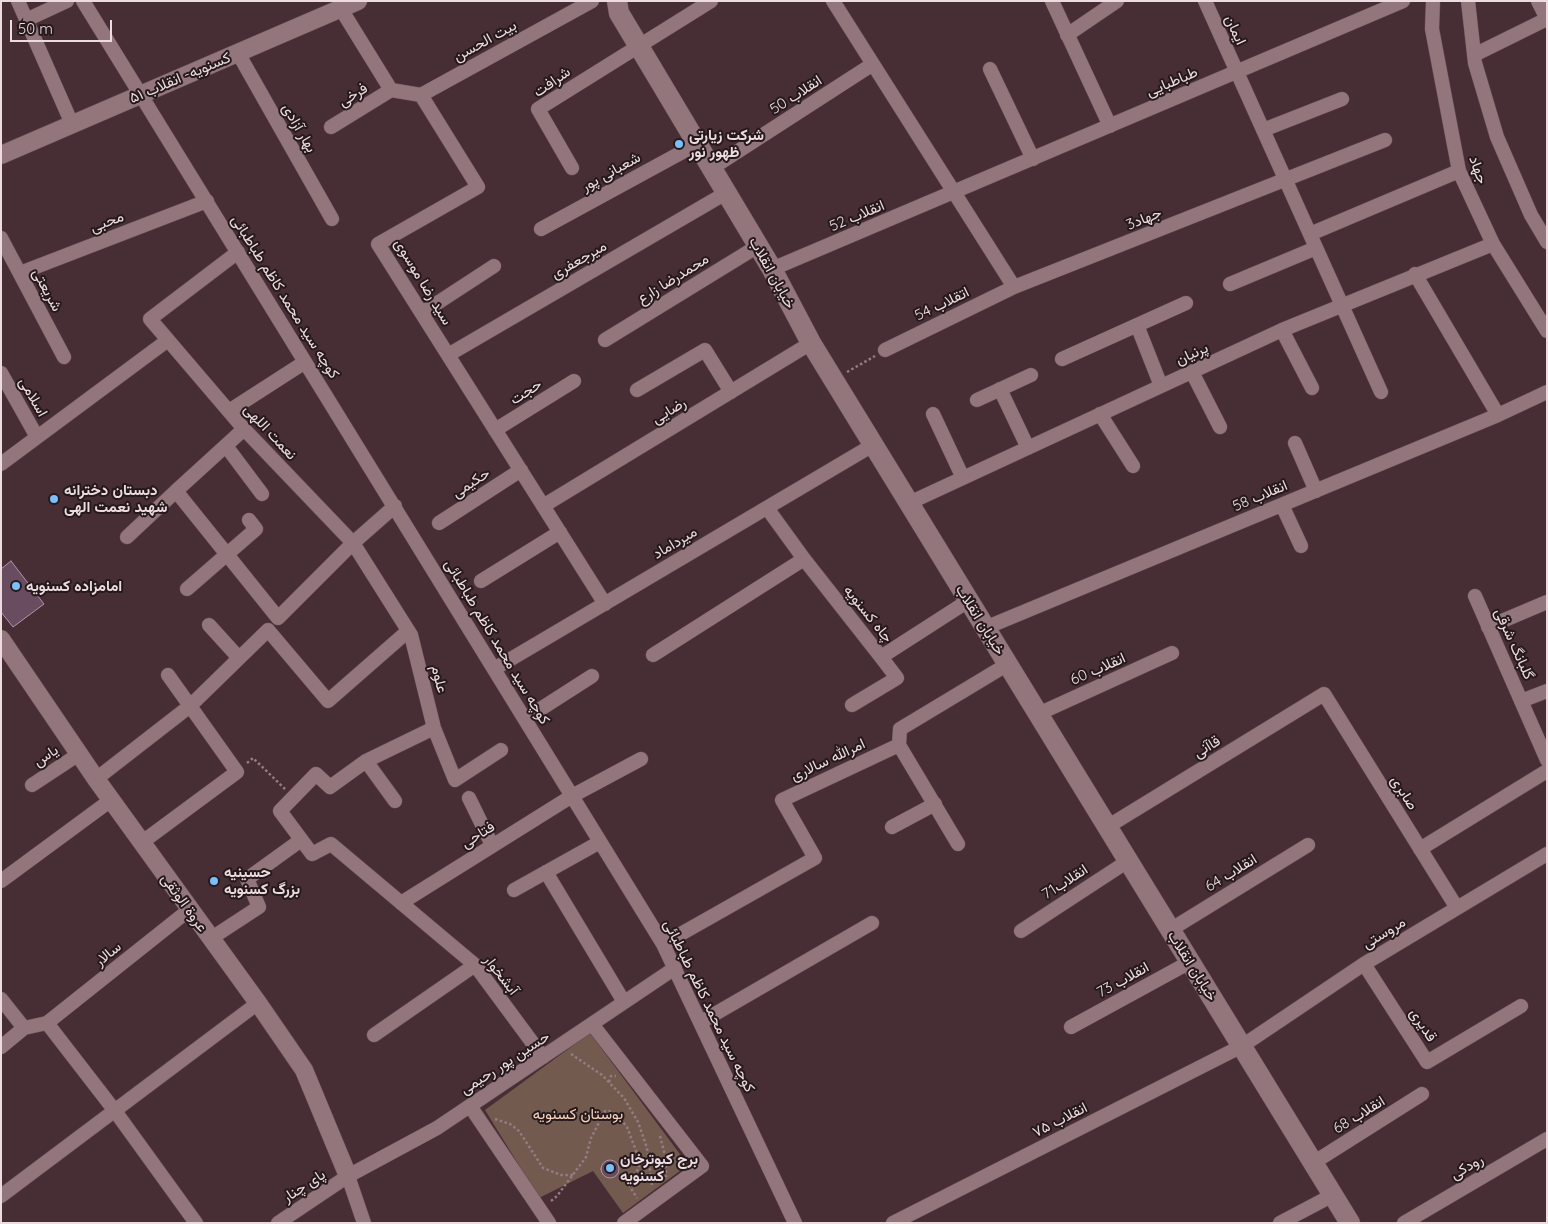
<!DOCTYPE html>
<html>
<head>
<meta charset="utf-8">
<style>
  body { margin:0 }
  #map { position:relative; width:1548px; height:1224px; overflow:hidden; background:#472d34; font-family:Quicksand,sans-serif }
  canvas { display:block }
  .frame { position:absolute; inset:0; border:2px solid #ecdbdf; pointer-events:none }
  .scale { position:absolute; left:10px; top:20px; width:102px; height:22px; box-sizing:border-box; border:2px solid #ecdbdf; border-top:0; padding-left:6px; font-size:15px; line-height:18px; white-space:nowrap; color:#ecdbdf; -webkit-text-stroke:4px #25191c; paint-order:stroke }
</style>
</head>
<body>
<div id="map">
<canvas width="1548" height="1224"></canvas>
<div class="frame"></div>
<div class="scale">50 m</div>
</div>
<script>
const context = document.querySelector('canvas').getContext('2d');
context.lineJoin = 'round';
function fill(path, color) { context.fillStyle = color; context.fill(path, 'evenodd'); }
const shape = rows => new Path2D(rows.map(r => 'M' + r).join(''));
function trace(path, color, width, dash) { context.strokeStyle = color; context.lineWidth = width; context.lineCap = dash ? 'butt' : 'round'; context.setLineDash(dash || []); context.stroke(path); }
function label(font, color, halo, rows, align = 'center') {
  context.font = font + ' Quicksand,Vazirmatn,sans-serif'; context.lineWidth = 4; context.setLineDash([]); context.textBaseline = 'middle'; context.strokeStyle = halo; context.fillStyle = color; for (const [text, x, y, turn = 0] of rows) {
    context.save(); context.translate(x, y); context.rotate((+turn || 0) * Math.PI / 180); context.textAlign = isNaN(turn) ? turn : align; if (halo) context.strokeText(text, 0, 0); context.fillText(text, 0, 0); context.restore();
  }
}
fill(shape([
  [590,1033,688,1165,623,1213,593,1171,539,1198,485,1110]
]), '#725a4e');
const building = shape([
  [11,561,44,604,13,627,1,612,1,569,11,561],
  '601 1169a9 9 0 1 1 18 0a9 9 0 1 1-18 0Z'
]);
fill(building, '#6a4c60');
trace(building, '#b096a7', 1);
const minor = shape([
  [18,1,72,124],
  [83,1,663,944,795,1223],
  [833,1,1014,287],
  [1052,1,1110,126],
  [1205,1,1381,392],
  [1433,1,1432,29,1459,171,1493,244,1547,331],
  [1468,1,1475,63,1497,137,1531,215,1547,242],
  [1538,1,1547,19],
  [341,9,391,90,421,95,478,187,378,244,605,604],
  [26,20,67,1],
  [1067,35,1117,1],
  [238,53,332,219],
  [1474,55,1547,19],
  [990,69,1033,159],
  [421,95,592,1],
  [331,127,391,90],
  [1263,130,1342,99],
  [572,168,538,109,711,1],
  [712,168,873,64],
  [541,229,697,144],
  [1310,234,1459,171],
  [1,238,64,357],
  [772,269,1403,1],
  [20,273,207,201],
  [1415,274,1498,415],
  [1230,284,1316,248],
  [422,313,494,266],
  [1137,325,1161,386],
  [1282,330,1312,388],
  [168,340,244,429,353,543,411,635,434,728,455,780,501,750],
  [605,340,758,246],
  [885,350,1014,287,1385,140],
  [448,355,726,193],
  [1062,359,1186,303],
  [1192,372,1220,427],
  [1,373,37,437],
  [1000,389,1028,448],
  [637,390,705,350,731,392],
  [977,400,1031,375],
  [229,411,305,362],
  [933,414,963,478],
  [1100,414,1133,466],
  [244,429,176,491,278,618,353,543,395,506],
  [495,430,574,381],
  [1295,443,1316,491],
  [226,446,262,494],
  [1,464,168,340,150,319,238,252],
  [909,503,1282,330,1493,244],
  [1282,505,1301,546],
  [543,506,811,343],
  [767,508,804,559,881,657,968,601],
  [439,523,521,470],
  [127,537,176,491],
  [481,581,560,532],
  [187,589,256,529,249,520],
  [1475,596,1547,760],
  [209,625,239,658],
  [1488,627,1547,602],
  [985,628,1498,415,1547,392],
  [653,655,804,559],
  [494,669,873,445],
  [1521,701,1547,691],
  [852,705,897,678,881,657],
  [1038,714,1172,653],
  [525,719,592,676],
  [434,728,366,761,330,787,316,774,280,811,312,854,331,844,475,965,543,1057],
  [899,745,958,844],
  [366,761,395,801],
  [96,779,190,706,268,630,328,701,408,631],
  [32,785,79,754],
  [469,798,492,845],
  [892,827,935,804],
  [1107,827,1324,694,1457,908],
  [141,843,237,772,168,675],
  [1420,849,1547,771],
  [546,872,624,1002],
  [1,881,111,800],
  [514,890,600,842],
  [401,903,572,796,641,759],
  [1170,930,1308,845],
  [1021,931,1128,861],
  [210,939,259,907,247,879,301,840],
  [663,944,815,858,782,800,899,745,900,729,1008,664],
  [1364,964,1427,1062,1521,1006],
  [1,999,24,1028],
  [701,1022,872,923],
  [47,1023,115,1111,196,1223],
  [592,1024,702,1166,624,1223],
  [1071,1027,1190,962],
  [374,1035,475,965],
  [1,1047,24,1028,47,1023,189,910],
  [470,1106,549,1223],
  [1313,1163,1422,1094],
  [348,1176,364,1223],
  [1,1196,258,1003],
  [278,1223,348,1176,437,1128,675,968],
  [893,1223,1242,1046,1364,964,1547,854],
  [1280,1223,1333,1195],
  [1404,1223,1547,1139]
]);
const tertiary = shape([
  [1,155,358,1],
  [1,639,96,779,258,1003,304,1070,348,1176]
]);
const secondary = shape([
  [617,1,619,13,772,269,811,343,1350,1223]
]);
trace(minor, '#624c53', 15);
trace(tertiary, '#624c53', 19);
trace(secondary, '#624c53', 21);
trace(shape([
  [847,372,875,356],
  [247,763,253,758,285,789],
  [571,1054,602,1075,624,1098,638,1122,647,1148,652,1185],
  [609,1082,611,1076,616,1076],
  [495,1119,510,1124,519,1131,543,1168,561,1175,573,1175],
  [660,1136,666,1159,666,1177],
  [551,1201,557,1196,586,1157,591,1138,605,1111,609,1111,617,1114,627,1127,638,1156,639,1167,636,1173,627,1182,637,1198]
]), '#937d83', 2.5, [2.5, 2.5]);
trace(minor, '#93757c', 14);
trace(tertiary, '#93757c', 18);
trace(secondary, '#93757c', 20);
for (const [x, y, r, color] of [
  [679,144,5,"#7abff8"],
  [54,499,5,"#7abff8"],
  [16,586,5,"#7abff8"],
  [214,881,5,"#7abff8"],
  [610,1168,5,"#7abff8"]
]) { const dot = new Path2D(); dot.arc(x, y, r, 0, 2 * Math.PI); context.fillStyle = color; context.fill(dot); trace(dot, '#25191c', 2); }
label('15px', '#ecdbdf', '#25191c', [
  ["ایمان",1235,30,65],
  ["بیت الحسن",485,41,-29],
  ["کسنویه- انقلاب ۵۱",180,78,-23],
  ["شرافت",552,82,-35],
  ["طباطبایی",1172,82,-23],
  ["فرخی",353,95,-32],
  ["انقلاب 50",796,95,-33],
  ["بهار آزادی",299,128,60],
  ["جهاد",1478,170,70],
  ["شعبانی پور",611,172,-29],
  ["انقلاب 52",857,216,-23],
  ["جهاد3",1144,219,-22],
  ["محبی",107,222,-21],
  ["میرجعفری",579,260,-30],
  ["خیابان انقلاب",772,273,61],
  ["محمدرضا زارع",673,279,-32],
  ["سید رضا موسوی",423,282,59],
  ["شریعتی",47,290,62],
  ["کوچه سید محمد کاظم طباطبائی",285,297,58],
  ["اتقلاب 54",942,304,-26],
  ["پرنیان",1192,354,-25],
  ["حجت",526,392,-32],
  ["اسلامی",33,397,61],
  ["رضایی",669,411,-31],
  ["نعمت اللهی",270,432,47],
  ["حکیمی",471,483,-33],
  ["انقلاب 58",1260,496,-23],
  ["میرداماد",675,543,-31],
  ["چاه کسنویه",868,614,51],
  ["خیابان انقلاب",980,620,58],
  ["کوچه سید محمد کاظم طباطبائی",497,642,59],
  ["گلبانگ شرقی",1514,644,66],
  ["انقلاب 60",1098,669,-24],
  ["علوم",439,679,76],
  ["قاآنی",1207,747,-31],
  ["یاس",46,756,-34],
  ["امرالله سالاری",828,760,-25],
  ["صابری",1404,793,58],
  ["فتاحی",478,835,-32],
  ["انقلاب 64",1231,873,-32],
  ["انقلاب71",1065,882,-33],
  ["عروة الوثقی",184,903,54],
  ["مروستی",1384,933,-31],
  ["سالار",108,954,-39],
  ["خیابان انقلاب",1192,966,58],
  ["آبشخوار",501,975,52],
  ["انقلاب 73",1123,980,-29],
  ["کوچه سید محمد کاظم طباطبائی",709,1006,64],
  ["قدیری",1423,1025,57],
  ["حسین پور رحیمی",505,1063,-33],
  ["انقلاب 68",1359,1115,-32],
  ["انقلاب ۷۵",1060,1120,-27],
  ["رودکی",1467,1167,-30],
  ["پای چنار",304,1186,-33]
]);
label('bold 15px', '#ecdbdf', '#25191c', [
  ["شرکت زیارتی",689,135],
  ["ظهور نور",689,152],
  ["دبستان دخترانه",64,490],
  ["شهید نعمت الهی",64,507],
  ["امامزاده کسنویه",26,586],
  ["حسینیه",224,872],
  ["بزرگ کسنویه",224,889],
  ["برج کبوترخان",620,1159],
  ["کسنویه",620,1176]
], 'left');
label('15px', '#f7d3c0', '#25191c', [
  ["بوستان کسنویه",578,1114]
]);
</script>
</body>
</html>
